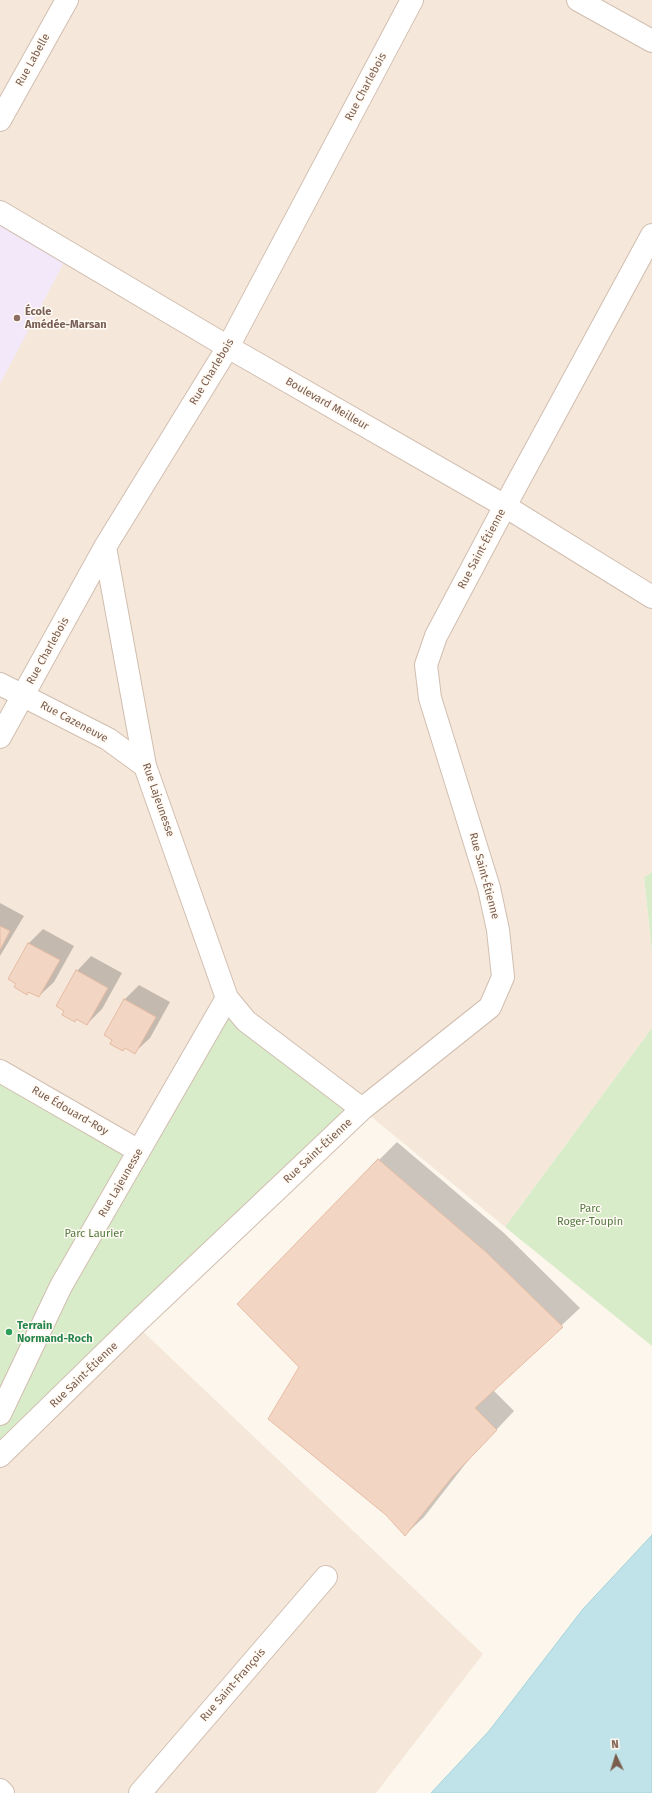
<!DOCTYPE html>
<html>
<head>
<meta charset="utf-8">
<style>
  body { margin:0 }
  #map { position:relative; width:652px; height:1793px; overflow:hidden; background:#fdf6ec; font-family:"Fira Sans",sans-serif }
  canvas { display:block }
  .north { position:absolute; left:596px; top:1737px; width:40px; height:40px; -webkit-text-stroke:3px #fffaf3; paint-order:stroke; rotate:356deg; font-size:11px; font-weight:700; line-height:16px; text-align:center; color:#7a5c4d }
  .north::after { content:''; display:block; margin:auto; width:14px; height:18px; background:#7a5c4d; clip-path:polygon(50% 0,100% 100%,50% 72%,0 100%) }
</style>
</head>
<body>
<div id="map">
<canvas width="652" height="1793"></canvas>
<div class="north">N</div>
</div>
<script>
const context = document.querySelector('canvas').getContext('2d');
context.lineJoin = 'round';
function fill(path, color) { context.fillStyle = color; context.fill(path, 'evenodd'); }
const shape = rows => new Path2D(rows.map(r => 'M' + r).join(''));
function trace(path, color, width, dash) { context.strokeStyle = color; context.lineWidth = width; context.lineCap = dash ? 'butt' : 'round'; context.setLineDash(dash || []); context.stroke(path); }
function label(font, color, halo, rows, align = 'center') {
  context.font = font + ' "Fira Sans",sans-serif'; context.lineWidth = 3; context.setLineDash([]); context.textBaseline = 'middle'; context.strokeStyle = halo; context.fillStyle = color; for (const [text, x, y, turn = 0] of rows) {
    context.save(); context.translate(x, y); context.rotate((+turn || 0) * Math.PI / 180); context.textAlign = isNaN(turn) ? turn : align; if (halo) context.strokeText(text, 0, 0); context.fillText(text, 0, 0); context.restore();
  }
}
fill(shape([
  [0,0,652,0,652,872,644,877,652,953,652,1028,505,1227,362,1109,139,1151,0,1071],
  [135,1324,483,1654,376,1793,0,1793,0,1456]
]), '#f5e8da');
fill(shape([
  [0,212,69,253,0,384]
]), '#f3e8fa');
fill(shape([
  [652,872,652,953,644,877],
  [227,998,362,1109,0,1456,0,1071,139,1151],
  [652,1028,652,1346,505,1227]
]), '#d8ecc9');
const water = shape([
  [652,1535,652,1793,431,1793,489,1731,583,1609,652,1535]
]);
fill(water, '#bfe3e8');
trace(water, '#a5d3da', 1);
fill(shape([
  [0,903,24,916,0,956],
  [43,929,74,946,54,982,39,996,29,991,27,994,17,983,9,979,29,943],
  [91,956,122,973,102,1009,87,1024,77,1018,75,1021,77,971],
  [139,985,170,1002,150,1038,135,1052,125,999],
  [397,1142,504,1233,580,1308,493,1390,514,1411,470,1458,424,1517,405,1535,300,1367,379,1160]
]), '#0003');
const building = shape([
  [0,926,10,931,0,950,0,926],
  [28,943,60,960,39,997,28,992,27,995,14,987,16,984,8,979,28,943],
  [76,970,108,988,87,1025,76,1019,75,1022,62,1015,64,1011,56,1006,76,970],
  [124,999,156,1017,135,1054,125,1048,123,1051,110,1044,112,1040,104,1035,124,999],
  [378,1159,486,1252,563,1327,475,1408,497,1430,452,1477,405,1536,386,1515,268,1419,299,1367,237,1304,378,1159]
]);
fill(building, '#f3d5c3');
trace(building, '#e6bba3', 1);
const minor = shape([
  [578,0,652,41],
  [0,120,67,0],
  [0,212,228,347,505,506,652,597],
  [105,547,145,766,227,998,246,1021,362,1109],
  [0,684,108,739,145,766],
  [0,737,105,547,228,347,412,0],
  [0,1071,139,1151],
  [0,1414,61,1286,227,998],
  [0,1456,135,1324,362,1109,490,1007,503,977,498,930,489,888,430,698,426,665,436,636,505,506,652,235],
  [0,1790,3,1793],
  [140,1793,326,1577]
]);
trace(minor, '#d1beb0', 24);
trace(minor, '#fff', 22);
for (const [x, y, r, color] of [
  [17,318,4,"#8d6e63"],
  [9,1332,4,"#2e9e5b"]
]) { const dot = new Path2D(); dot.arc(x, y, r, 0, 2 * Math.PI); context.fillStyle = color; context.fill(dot); trace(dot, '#fffaf3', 1.5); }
label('11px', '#7a5c4d', '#fffaf3', [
  ["Rue Labelle",33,60,-61],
  ["Rue Charlebois",366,87,-62],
  ["Rue Charlebois",212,372,-59],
  ["Boulevard Meilleur",327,404,30],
  ["Rue Saint-Étienne",482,549,-62],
  ["Rue Charlebois",48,651,-61],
  ["Rue Cazeneuve",74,722,28],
  ["Rue Lajeunesse",158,800,71],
  ["Rue Saint-Étienne",484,876,75],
  ["Rue Édouard-Roy",70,1111,30],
  ["Rue Saint-Étienne",318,1151,-43],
  ["Rue Lajeunesse",121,1183,-60],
  ["Rue Saint-Étienne",84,1375,-44],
  ["Rue Saint-François",233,1685,-49]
]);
label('bold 11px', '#785e54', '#fffaf3', [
  ["École",25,312],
  ["Amédée-Marsan",25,325]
], 'left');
label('11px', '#537a41', '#fffaf3', [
  ["Parc",590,1209],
  ["Roger-Toupin",590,1222],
  ["Parc Laurier",94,1234]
]);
label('bold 11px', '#27864d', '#fffaf3', [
  ["Terrain",17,1326],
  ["Normand-Roch",17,1339]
], 'left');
</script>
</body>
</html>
